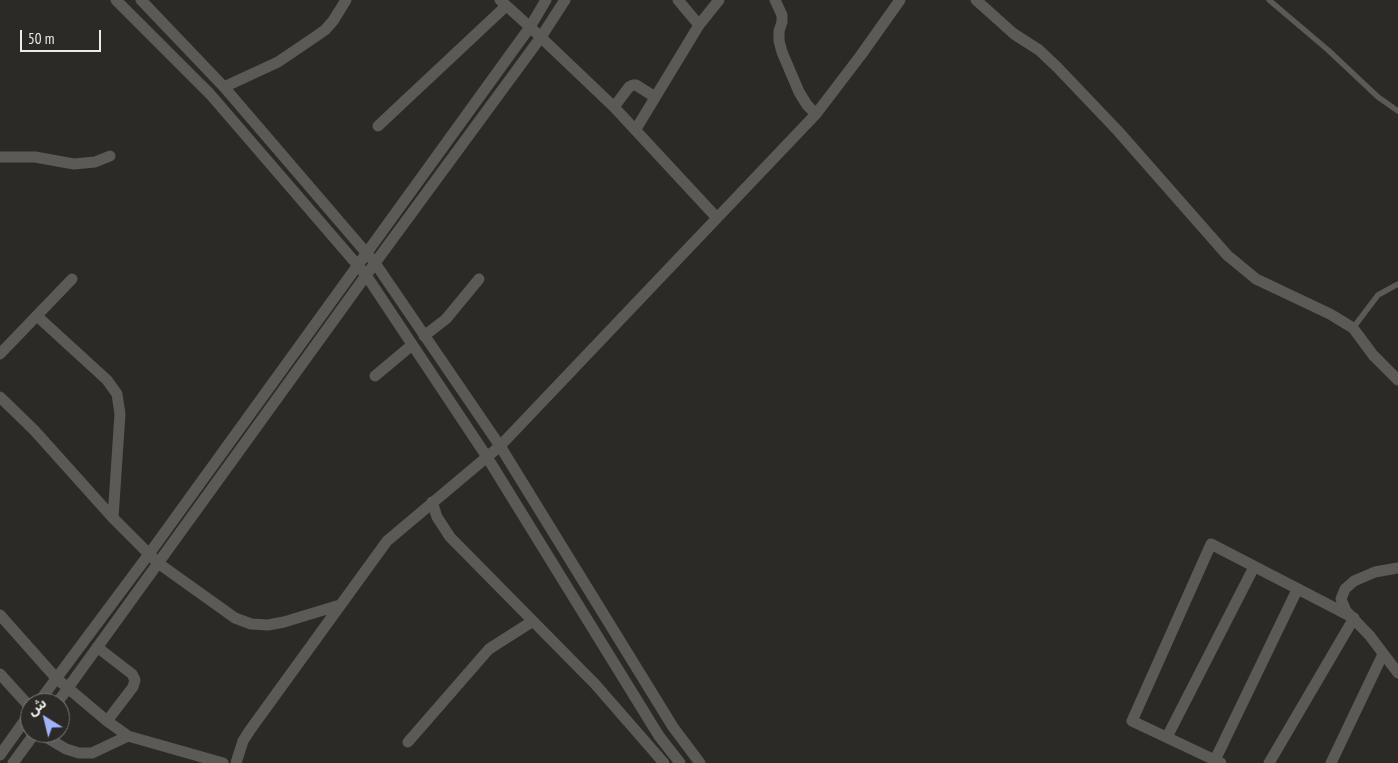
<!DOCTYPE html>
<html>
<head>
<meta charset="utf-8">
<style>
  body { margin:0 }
  #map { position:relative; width:1398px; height:763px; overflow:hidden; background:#2b2a27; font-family:"PT Sans Narrow","Noto Sans Arabic",sans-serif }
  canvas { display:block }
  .north { position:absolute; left:20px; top:693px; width:50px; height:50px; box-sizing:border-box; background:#2b2a27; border:1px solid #797875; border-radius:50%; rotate:324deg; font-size:14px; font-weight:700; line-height:20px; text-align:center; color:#edecea }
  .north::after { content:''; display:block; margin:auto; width:18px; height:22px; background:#a1b3fd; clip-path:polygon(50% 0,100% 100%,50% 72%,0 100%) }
  .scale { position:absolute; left:20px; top:30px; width:81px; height:22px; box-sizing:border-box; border:2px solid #edecea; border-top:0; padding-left:6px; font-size:15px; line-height:18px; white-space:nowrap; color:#edecea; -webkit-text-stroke:4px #2b2a27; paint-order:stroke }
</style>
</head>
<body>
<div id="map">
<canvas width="1398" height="763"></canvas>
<div class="north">ش</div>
<div class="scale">50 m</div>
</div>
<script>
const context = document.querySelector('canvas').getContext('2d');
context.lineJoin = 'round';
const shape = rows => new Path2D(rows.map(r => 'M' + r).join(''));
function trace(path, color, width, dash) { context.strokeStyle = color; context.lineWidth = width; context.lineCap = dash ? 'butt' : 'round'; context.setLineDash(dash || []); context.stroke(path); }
trace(shape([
  [1269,0,1328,50,1378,97,1398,111],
  [1353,328,1378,295,1398,284]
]), '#5b5a57', 5.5);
trace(shape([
  [116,0,210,94,366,275,487,457,659,736,680,763],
  [141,0,224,87,375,263,500,446,673,727,700,763],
  [500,0,530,27,614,107,717,218],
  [678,0,699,25],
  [775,0,782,15,782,22,779,31,779,41,782,52,799,92,807,105,816,114],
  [976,0,1014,34,1039,50,1057,67,1118,131,1227,255,1256,279,1330,314,1353,328,1373,355,1398,380],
  [224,87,278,62,312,39,325,30,333,21,346,0],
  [614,107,629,87,633,85,636,85,655,97],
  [378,126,506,6],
  [636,129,699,25,719,0],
  [0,157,35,157,74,164,95,162,110,156],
  [37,316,107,380,117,394,120,414,113,518],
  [424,336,446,319,479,279],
  [0,354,72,279],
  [375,376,412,345],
  [0,397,34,430,113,518,158,563,235,618,251,624,268,625,284,622,340,605],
  [432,502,437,517,450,537,595,684,664,763],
  [1398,568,1375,572,1354,581,1345,589,1341,599,1346,611,1370,636,1398,673],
  [0,615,56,678,107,721,128,736,223,763],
  [97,647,132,674,135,680,133,687,107,721],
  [0,674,30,707],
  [38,703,149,554,530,27,546,0],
  [57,703,375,263,541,37,565,0],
  [39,733,66,749,79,753,92,753,128,736],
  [1167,737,1254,567],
  [408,742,489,649,533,621],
  [0,755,30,713],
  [1215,760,1297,590],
  [13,763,35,733],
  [236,763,243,741,250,730,387,541,500,446,717,218,816,114,861,55,900,0],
  [1221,763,1132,721,1211,544,1354,618,1269,763],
  [1331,763,1383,654]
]), '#5b5a57', 11);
</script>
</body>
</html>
